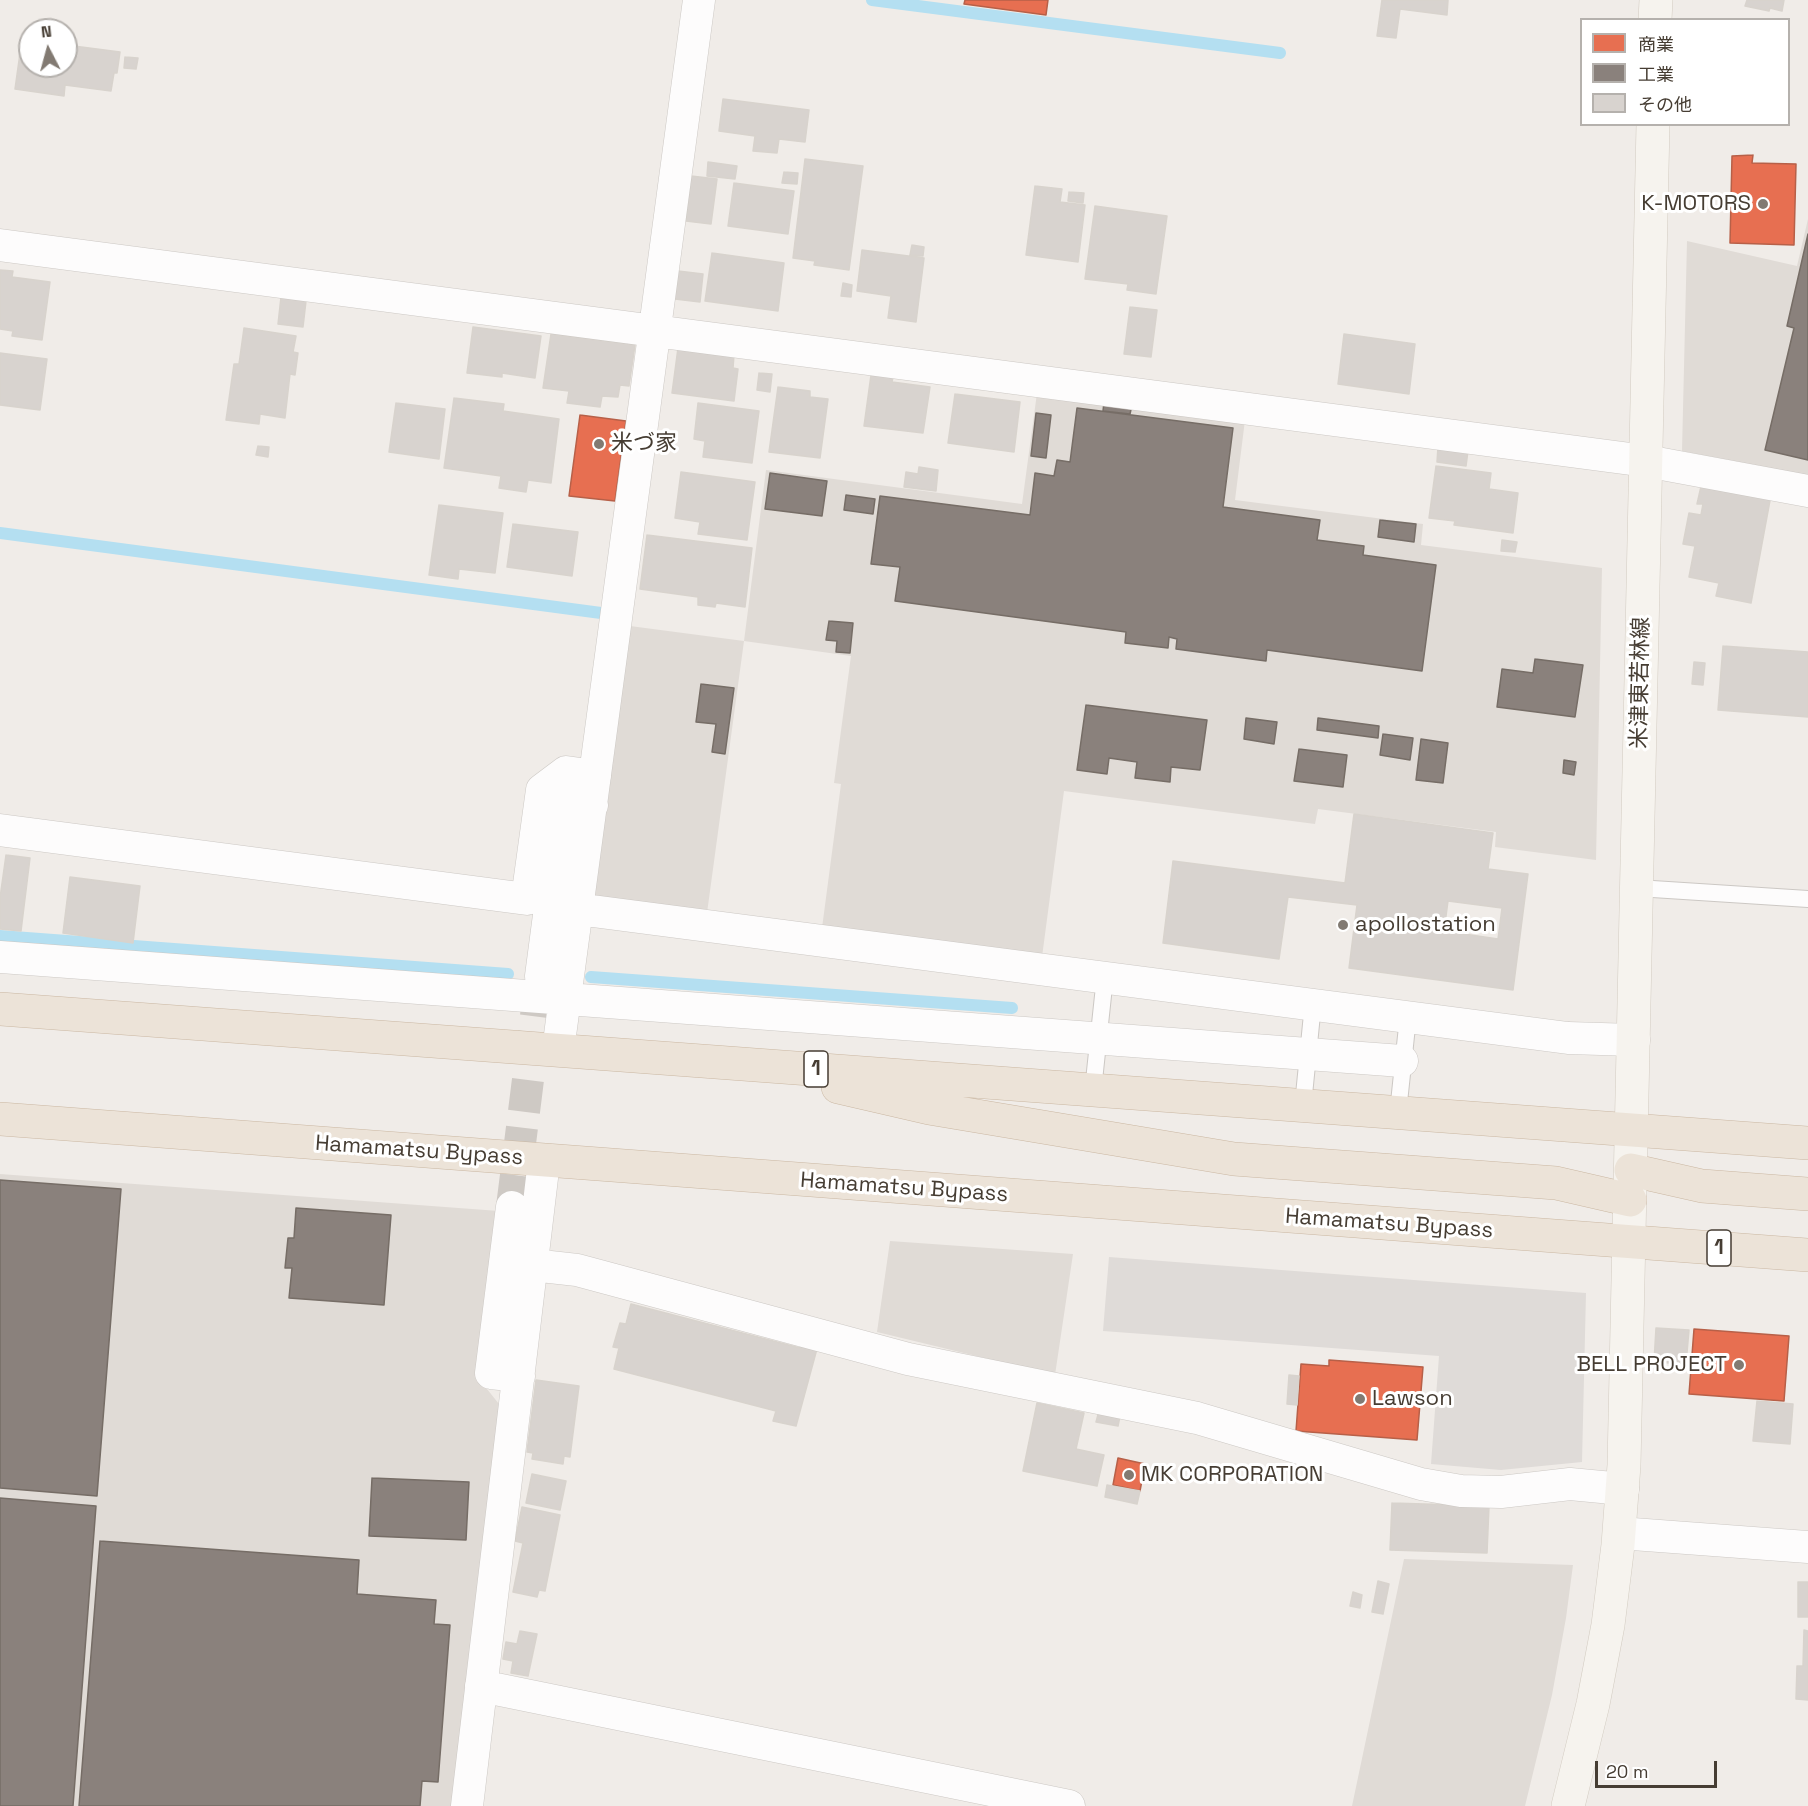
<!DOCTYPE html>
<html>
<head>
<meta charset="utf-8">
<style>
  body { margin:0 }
  #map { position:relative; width:1808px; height:1806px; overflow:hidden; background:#f0ece8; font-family:"Space Grotesk","Noto Sans JP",sans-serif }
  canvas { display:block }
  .legend { position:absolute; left:1580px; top:18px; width:210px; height:108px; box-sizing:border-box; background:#fff; border:2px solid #b5b1ad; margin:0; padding:8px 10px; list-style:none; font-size:18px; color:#463d33 }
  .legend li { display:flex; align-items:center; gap:12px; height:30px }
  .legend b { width:30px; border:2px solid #b5b1ad }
  .north { position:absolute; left:18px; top:18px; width:60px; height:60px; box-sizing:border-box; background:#fff; border:2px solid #b5b1ad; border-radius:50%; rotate:354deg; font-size:16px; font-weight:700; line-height:24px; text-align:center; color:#463d33 }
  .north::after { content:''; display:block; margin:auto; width:21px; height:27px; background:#827a72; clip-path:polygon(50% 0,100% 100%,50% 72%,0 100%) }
  .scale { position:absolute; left:1595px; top:1761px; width:122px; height:27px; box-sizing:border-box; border:3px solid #463d33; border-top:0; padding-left:8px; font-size:18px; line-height:21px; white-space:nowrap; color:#463d33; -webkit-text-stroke:4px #fff; paint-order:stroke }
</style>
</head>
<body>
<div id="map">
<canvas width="1808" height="1806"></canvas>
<ul class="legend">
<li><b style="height:16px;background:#e76f51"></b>商業</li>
<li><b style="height:16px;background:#8a817c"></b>工業</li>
<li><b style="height:16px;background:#d8d3cf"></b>その他</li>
</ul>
<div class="north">N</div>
<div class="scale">20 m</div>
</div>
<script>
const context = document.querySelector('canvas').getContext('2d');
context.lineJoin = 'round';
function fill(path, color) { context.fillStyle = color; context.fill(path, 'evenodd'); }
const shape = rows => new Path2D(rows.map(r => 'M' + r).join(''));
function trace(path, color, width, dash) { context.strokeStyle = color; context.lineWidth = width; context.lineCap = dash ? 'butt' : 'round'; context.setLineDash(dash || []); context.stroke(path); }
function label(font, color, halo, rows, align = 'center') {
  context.font = font + ' "Space Grotesk","Noto Sans JP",sans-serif'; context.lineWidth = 6; context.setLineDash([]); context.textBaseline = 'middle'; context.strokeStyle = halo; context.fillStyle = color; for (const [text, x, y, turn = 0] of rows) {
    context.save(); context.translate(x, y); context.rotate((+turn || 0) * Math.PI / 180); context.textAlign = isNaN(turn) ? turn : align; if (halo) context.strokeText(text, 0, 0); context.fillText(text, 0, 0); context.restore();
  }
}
fill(shape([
  [1808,219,1808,475,1682,451,1687,241,1797,266],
  [1037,393,1245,420,1235,500,1423,524,1421,545,1602,568,1596,860,1495,847,1496,832,1318,809,1315,824,1064,791,1042,957,822,928,841,784,834,783,851,656,744,641,707,913,594,898,630,626,744,641,766,470,1022,504],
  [0,1174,499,1211,479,1379,503,1409,454,1806,0,1806],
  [890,1241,1073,1254,1055,1375,877,1332],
  [1404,1559,1573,1565,1566,1618,1552,1695,1525,1806,1352,1806]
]), '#e0dbd6');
fill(shape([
  [1109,1257,1586,1293,1582,1462,1501,1470,1431,1464,1439,1356,1103,1331]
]), '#dfdbd8');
const shops = shape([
  [965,0,1048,0,1046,15,964,4,965,0],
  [1753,155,1752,163,1796,164,1794,245,1730,243,1732,156,1753,155],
  [580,415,626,421,615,501,569,496,580,415],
  [1694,1329,1789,1336,1784,1401,1689,1394,1694,1329],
  [1329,1360,1423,1367,1417,1440,1296,1431,1301,1364,1329,1366,1329,1360],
  [1118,1458,1145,1464,1140,1491,1113,1485,1118,1458]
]);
fill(shops, '#e76f51');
trace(shops, '#b76048', 1.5);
const industry = shape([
  [1808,234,1808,460,1765,450,1794,328,1787,326,1808,234],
  [1104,402,1132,405,1130,414,1103,411,1104,402],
  [1077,408,1233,428,1223,507,1320,520,1317,540,1364,546,1363,555,1436,565,1422,671,1267,650,1266,661,1176,649,1177,639,1169,637,1168,648,1125,643,1126,632,895,601,900,567,871,564,880,496,1030,515,1035,473,1054,476,1057,460,1070,462,1077,408],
  [1036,413,1051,415,1046,458,1031,456,1036,413],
  [770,473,827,481,822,516,765,509,770,473],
  [846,495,875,499,873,514,844,510,846,495],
  [1380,520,1416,524,1414,542,1378,537,1380,520],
  [829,621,853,623,850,653,836,652,837,641,826,640,829,621],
  [1535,659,1583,665,1575,717,1497,707,1502,669,1533,673,1535,659],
  [701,684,734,688,725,754,712,752,716,724,696,722,701,684],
  [1086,705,1207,720,1200,770,1171,767,1170,782,1135,778,1137,762,1109,758,1107,774,1077,770,1086,705],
  [1246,718,1277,722,1274,744,1244,739,1246,718],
  [1318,718,1379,726,1378,738,1317,730,1318,718],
  [1383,734,1413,738,1410,760,1380,755,1383,734],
  [1421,739,1448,743,1443,783,1416,780,1421,739],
  [1299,749,1347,755,1343,787,1294,781,1299,749],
  [1564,760,1576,762,1574,775,1563,773,1564,760],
  [0,1180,121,1189,97,1496,0,1488,0,1180],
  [296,1208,391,1215,384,1305,289,1298,292,1268,285,1268,288,1238,294,1238,296,1208],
  [372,1478,469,1482,466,1540,369,1536,372,1478],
  [0,1498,96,1506,73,1806,0,1806,0,1498],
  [100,1541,359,1560,357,1594,436,1600,434,1624,450,1625,438,1782,422,1781,420,1806,79,1806,100,1541]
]);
fill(industry, '#8a817c');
trace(industry, '#766d66', 1.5);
trace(shape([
  [872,0,1280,53],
  [0,533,601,613],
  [0,936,508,974],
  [591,977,1012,1008]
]), '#b4dff1', 12);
const building = shape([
  [1382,0,1448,0,1447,15,1400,9,1396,38,1377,36,1382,0],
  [1747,0,1784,0,1782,11,1770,8,1769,11,1745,6,1747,0],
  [22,39,30,40,30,66,66,66,66,45,120,52,117,73,114,73,111,91,65,85,64,96,15,89,22,39],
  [125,57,138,58,136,69,124,68,125,57],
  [723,99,809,110,805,142,779,139,777,153,753,151,755,136,719,131,723,99],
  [805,159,863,166,849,270,814,265,815,261,793,258,805,159],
  [708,162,737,166,735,179,707,176,708,162],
  [784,172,798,173,797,184,782,183,784,172],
  [691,176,717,179,711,224,686,221,691,176],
  [734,183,794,191,788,234,728,226,734,183],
  [1035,186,1062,189,1060,202,1085,205,1078,262,1026,255,1035,186],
  [1069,192,1084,193,1083,203,1068,201,1069,192],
  [1095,206,1167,216,1156,294,1127,290,1128,284,1085,279,1095,206],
  [912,245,924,247,923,256,910,255,912,245],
  [862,250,924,258,916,322,888,318,891,296,857,291,862,250],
  [712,253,784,263,778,311,705,301,712,253],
  [0,270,13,271,12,277,50,282,42,340,12,336,13,331,0,329,0,270],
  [678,271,703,274,700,302,675,299,678,271],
  [843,283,852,285,851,297,841,296,843,283],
  [281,297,306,301,303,327,278,324,281,297],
  [1130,307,1157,310,1151,357,1124,354,1130,307],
  [473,327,541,336,535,378,502,373,502,377,467,373,473,327],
  [244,328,296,336,293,352,298,353,295,375,290,374,285,418,260,414,259,424,226,420,234,364,239,364,244,328],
  [551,334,635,345,629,386,620,385,618,397,602,396,600,407,567,403,569,391,543,388,551,334],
  [1344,334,1415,344,1409,394,1338,384,1344,334],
  [678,348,734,355,733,368,738,369,734,401,672,393,678,348],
  [0,353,47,359,40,410,0,405,0,353],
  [759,373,772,374,770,392,757,390,759,373],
  [871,375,893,377,892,382,930,387,923,433,864,426,871,375],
  [778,387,810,391,810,397,828,399,820,458,769,452,778,387],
  [955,394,1020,402,1014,452,948,443,955,394],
  [454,398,504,404,503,411,559,419,551,483,528,480,526,492,499,488,501,476,444,468,454,398],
  [396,403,445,409,439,459,389,452,396,403],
  [698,403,759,411,752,463,703,457,705,441,694,439,698,403],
  [258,446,269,447,268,457,256,455,258,446],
  [1438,447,1468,451,1466,466,1437,462,1438,447],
  [1436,466,1491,473,1489,489,1518,493,1513,533,1454,525,1455,521,1429,518,1436,466],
  [919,467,938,470,936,491,904,487,906,472,918,474,919,467],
  [681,472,755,482,747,540,698,534,700,522,675,518,681,472],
  [1702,482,1771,495,1751,603,1716,596,1719,583,1689,577,1695,546,1683,544,1689,513,1701,515,1703,504,1697,504,1702,482],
  [439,505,503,513,495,573,459,569,458,579,429,575,439,505],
  [513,524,578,532,572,576,507,567,513,524],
  [647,535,752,548,745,607,716,603,715,607,698,605,698,597,640,589,647,535],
  [1502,540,1517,542,1515,552,1501,551,1502,540],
  [1723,646,1808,652,1808,717,1718,710,1723,646],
  [1694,662,1705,663,1703,685,1692,684,1694,662],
  [1354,814,1493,833,1488,869,1528,874,1513,990,1349,968,1357,905,1288,897,1279,959,1163,943,1173,861,1345,883,1354,814],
  [1448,901,1502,908,1498,939,1444,931,1448,901],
  [6,855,30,858,21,931,0,929,0,898,6,855],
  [70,877,140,886,133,943,63,933,70,877],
  [631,1304,800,1348,802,1341,818,1345,796,1426,773,1421,776,1411,614,1369,619,1348,613,1347,620,1323,626,1324,631,1304],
  [1656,1328,1689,1330,1686,1364,1654,1362,1656,1328],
  [1289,1375,1299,1376,1297,1405,1287,1404,1289,1375],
  [536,1380,579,1386,570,1457,564,1456,563,1464,532,1459,533,1453,527,1452,536,1380],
  [1757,1401,1793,1404,1790,1444,1753,1441,1757,1401],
  [1037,1403,1084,1413,1076,1449,1104,1455,1097,1486,1023,1471,1037,1403],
  [1099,1411,1120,1416,1118,1426,1096,1422,1099,1411],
  [532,1474,566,1481,560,1510,526,1503,532,1474],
  [1107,1485,1140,1491,1137,1504,1105,1497,1107,1485],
  [1392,1503,1489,1506,1487,1553,1390,1550,1392,1503],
  [522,1507,560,1515,545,1591,539,1590,537,1597,513,1592,523,1543,515,1541,522,1507],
  [1378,1581,1389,1584,1383,1614,1372,1612,1378,1581],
  [1798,1582,1808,1582,1808,1617,1798,1617,1798,1582],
  [1353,1592,1362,1595,1360,1608,1350,1606,1353,1592],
  [1804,1630,1808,1631,1808,1700,1796,1699,1797,1666,1803,1666,1804,1630],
  [520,1631,537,1634,528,1676,511,1673,513,1661,503,1659,506,1642,517,1644,520,1631]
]);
fill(building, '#d8d3cf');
trace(building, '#d8d3cd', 1.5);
trace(shape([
  [512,1207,541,976]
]), '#cec9c4', 32, [32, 16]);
const lane = shape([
  [1637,888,1808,899],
  [1093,1090,1105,977],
  [1303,1105,1313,1004],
  [1398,1112,1408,1017]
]);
const street = shape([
  [0,245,1646,461,1808,491],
  [0,830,527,899,542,790,566,772,595,776],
  [577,909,1568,1038,1634,1040],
  [0,957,1402,1061],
  [541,976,564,801,592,805],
  [558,1050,699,0],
  [512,1207,491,1373,519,1376],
  [532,1265,577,1270,908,1359,1197,1418,1421,1484,1461,1491,1501,1492,1570,1484,1623,1489],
  [1619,1533,1808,1547],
  [481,1686,1069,1806],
  [467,1806,544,1161]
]);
const secondary = shape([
  [1655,20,1656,0],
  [1568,1806,1593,1704,1608,1625,1618,1545,1624,1465,1653,124]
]);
const highway = shape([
  [0,1009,1808,1143],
  [838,1087,929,1108,1234,1159,1556,1183,1630,1200],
  [0,1119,1808,1255],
  [1631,1170,1702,1186,1808,1194]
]);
trace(lane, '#ccc8c4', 18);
trace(street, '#ccc8c4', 33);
trace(secondary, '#d2cbc1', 34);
trace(highway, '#cab7a2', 34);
trace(lane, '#fdfcfc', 16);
trace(street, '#fdfcfc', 32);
trace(secondary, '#f6f3ee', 33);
trace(highway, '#ece3d8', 33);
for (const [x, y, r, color] of [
  [1763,204,6,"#827a72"],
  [599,444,6,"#827a72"],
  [1343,925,6,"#827a72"],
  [1739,1365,6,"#827a72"],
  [1360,1399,6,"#827a72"],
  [1129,1475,6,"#827a72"]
]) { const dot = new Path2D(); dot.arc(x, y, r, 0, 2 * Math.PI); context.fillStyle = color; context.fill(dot); trace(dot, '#fff', 2); }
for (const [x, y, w] of [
  [816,1069,24],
  [1719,1248,24]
]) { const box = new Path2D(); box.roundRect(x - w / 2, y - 18, w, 36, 4.5); context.fillStyle = '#fff'; context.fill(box); trace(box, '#463d33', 1.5); }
label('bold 21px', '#463d33', null, [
  ["1",816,1069],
  ["1",1719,1248]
]);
label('22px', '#463d33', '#fff', [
  ["K-MOTORS",1751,204,"right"],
  ["米づ家",611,444],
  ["apollostation",1355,925],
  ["BELL PROJECT",1727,1365,"right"],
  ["Lawson",1372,1399],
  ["MK CORPORATION",1141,1475]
], 'left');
label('22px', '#463d33', '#fff', [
  ["米津東若林線",1641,683,-89],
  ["Hamamatsu Bypass",419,1151,4],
  ["Hamamatsu Bypass",904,1188,4],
  ["Hamamatsu Bypass",1389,1224,4]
]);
</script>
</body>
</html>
